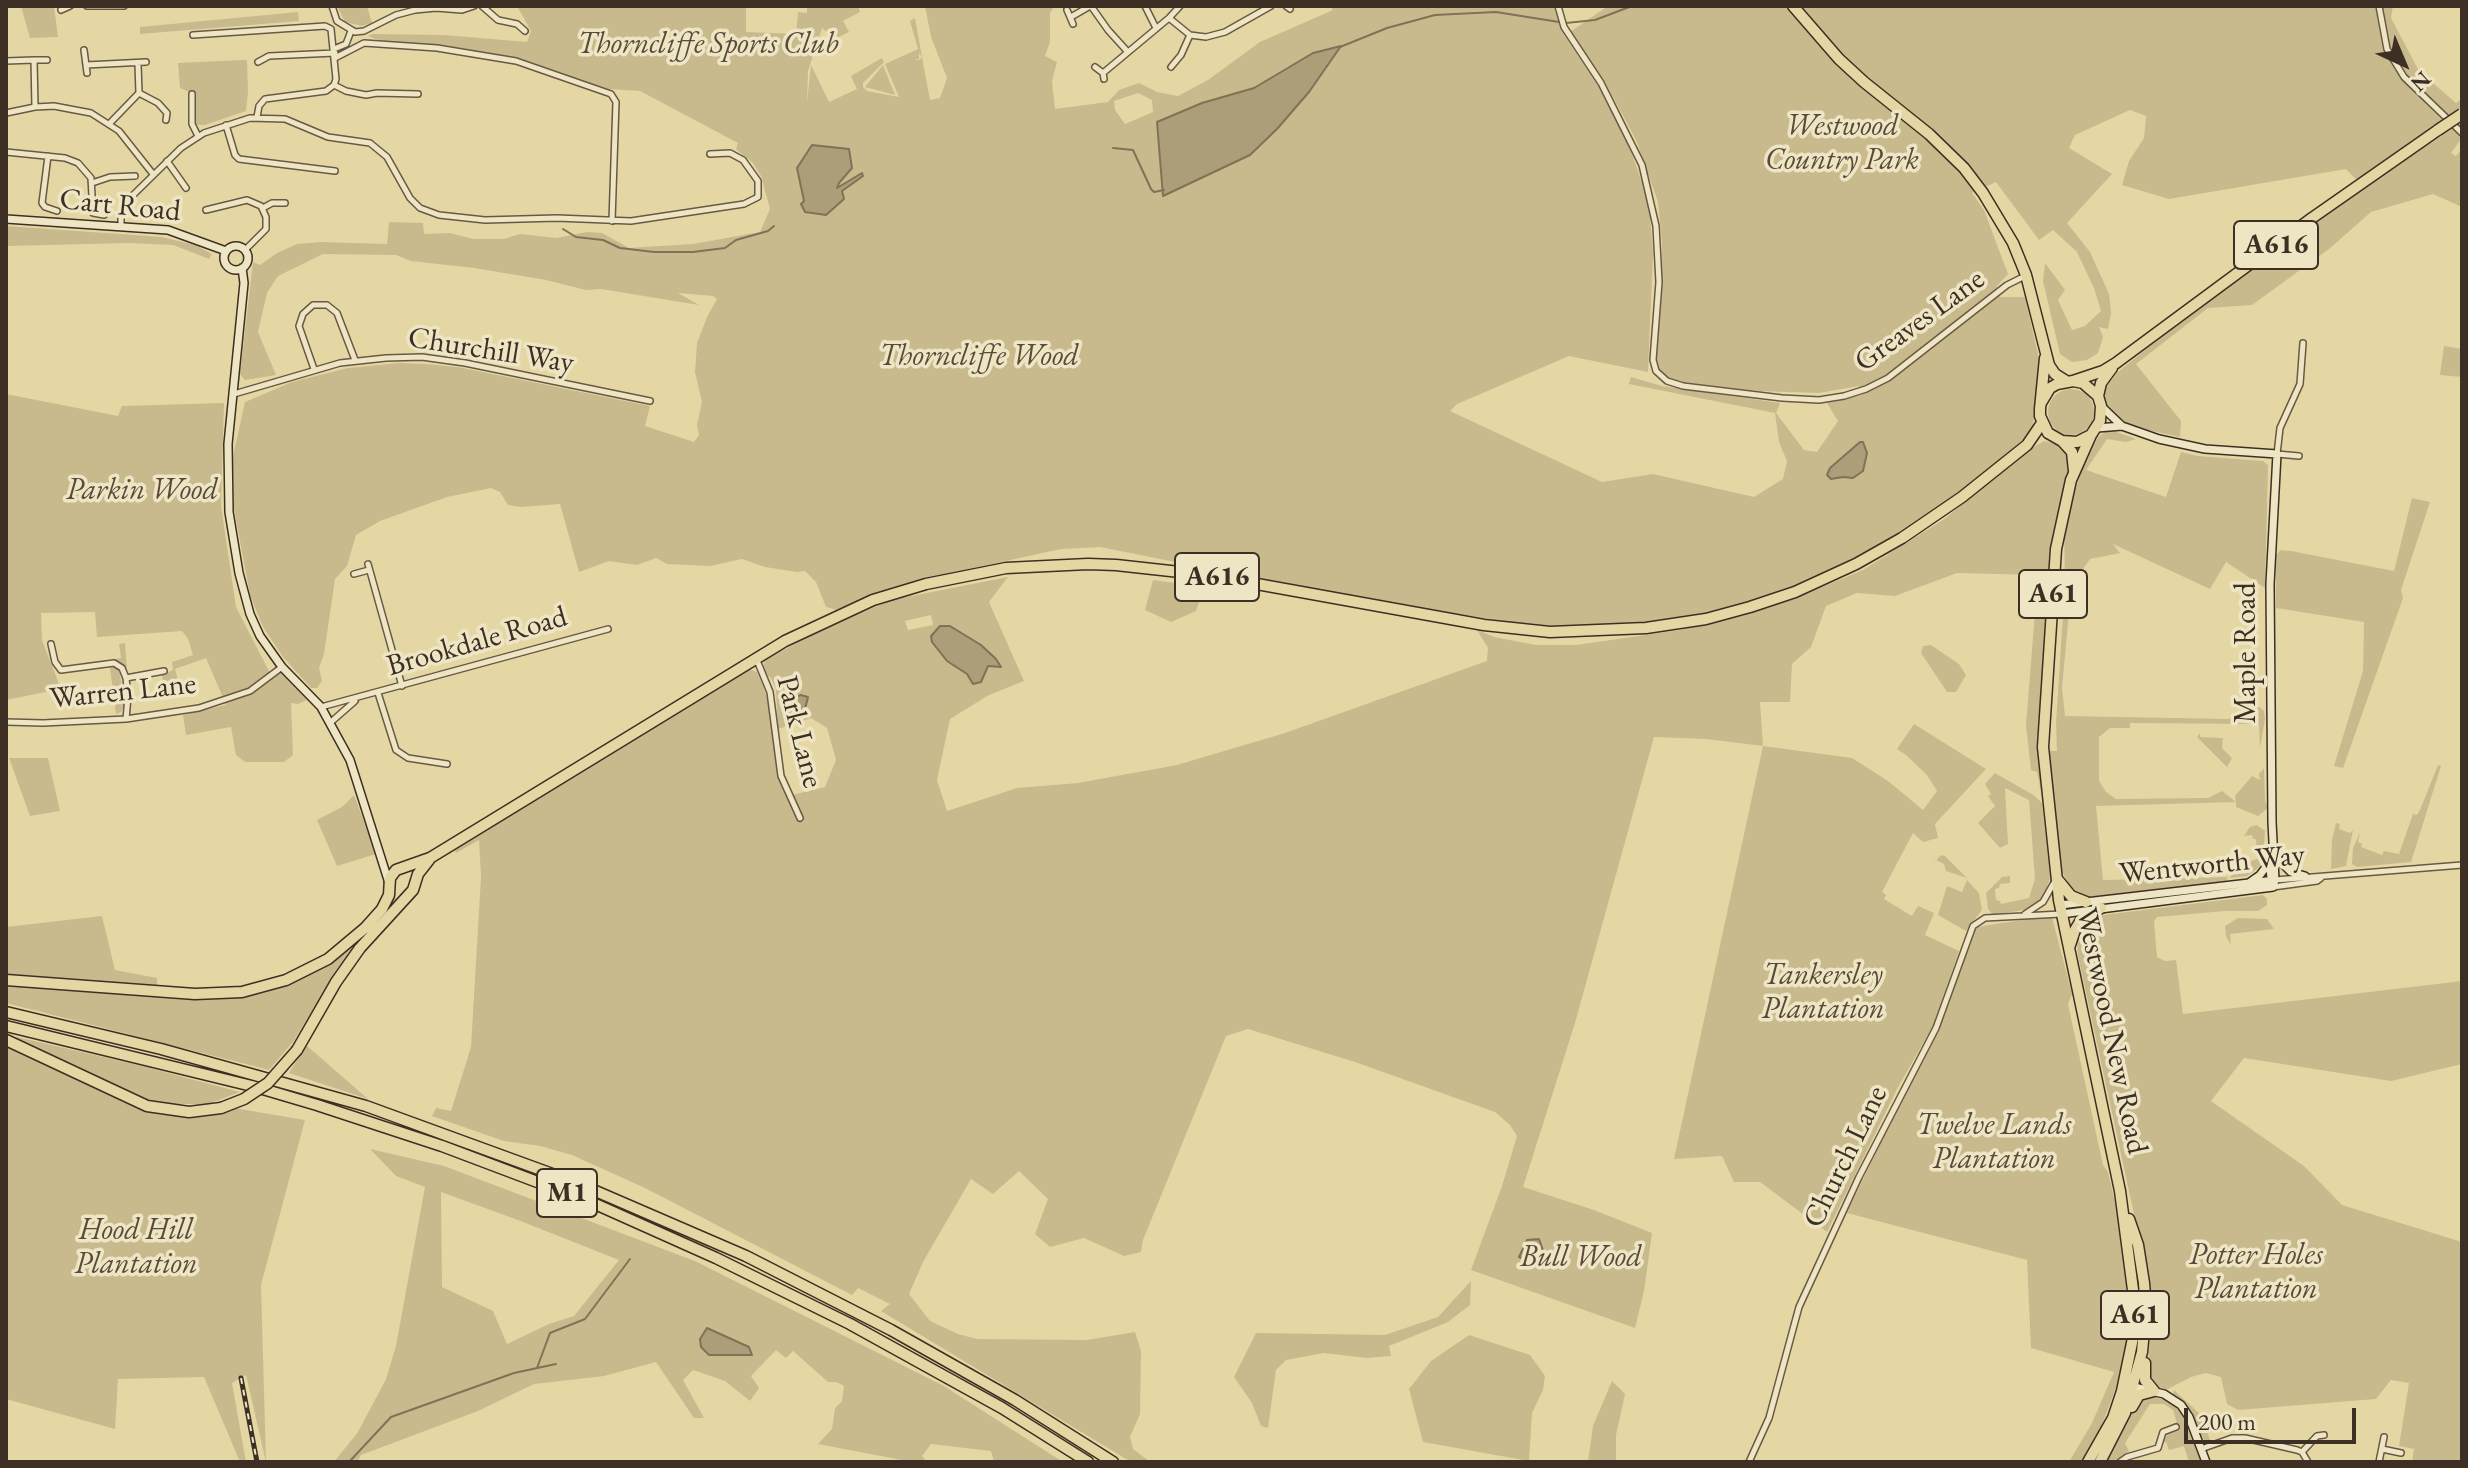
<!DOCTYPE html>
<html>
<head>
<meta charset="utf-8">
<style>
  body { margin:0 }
  #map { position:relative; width:2468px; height:1468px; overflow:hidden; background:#e5d7a4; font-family:"EB Garamond",serif }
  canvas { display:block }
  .frame { position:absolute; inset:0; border:8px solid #3e2f24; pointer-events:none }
  .north { position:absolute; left:2364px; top:24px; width:80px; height:80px; -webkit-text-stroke:6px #eee5c4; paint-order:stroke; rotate:136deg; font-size:22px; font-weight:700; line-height:32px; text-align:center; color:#3e2f24 }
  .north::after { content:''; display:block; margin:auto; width:28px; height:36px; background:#3e2f24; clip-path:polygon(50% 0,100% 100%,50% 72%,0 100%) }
  .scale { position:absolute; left:2184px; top:1408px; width:172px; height:36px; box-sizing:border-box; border:4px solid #3e2f24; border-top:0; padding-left:10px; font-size:24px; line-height:28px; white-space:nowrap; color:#3e2f24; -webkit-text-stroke:6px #eee5c4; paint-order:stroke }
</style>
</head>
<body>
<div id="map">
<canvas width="2468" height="1468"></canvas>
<div class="frame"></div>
<div class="north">N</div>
<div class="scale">200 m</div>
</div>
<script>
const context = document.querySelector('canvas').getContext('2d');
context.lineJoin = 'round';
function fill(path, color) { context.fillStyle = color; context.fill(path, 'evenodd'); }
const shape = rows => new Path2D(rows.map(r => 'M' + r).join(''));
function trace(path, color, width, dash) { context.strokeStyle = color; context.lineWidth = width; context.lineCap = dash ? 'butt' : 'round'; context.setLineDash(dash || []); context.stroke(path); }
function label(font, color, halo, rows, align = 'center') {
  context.font = font + ' "EB Garamond",serif'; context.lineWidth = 7; context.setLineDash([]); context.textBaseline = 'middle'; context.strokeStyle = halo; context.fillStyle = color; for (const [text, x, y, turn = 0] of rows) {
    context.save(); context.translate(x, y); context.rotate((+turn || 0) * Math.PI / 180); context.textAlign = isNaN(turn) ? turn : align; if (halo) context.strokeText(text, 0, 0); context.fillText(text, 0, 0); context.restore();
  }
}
fill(shape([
  [21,6,54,6,58,37,30,38],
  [367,6,372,23,362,26,345,22,338,8],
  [517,6,746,6,746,32,796,34,798,12,807,13,807,6,858,6,860,12,843,21,849,32,835,39,822,28,808,71,807,102,811,65,829,102,857,89,851,76,882,58,884,62,863,83,863,87,867,91,899,97,885,64,918,49,910,21,915,18,922,57,919,53,919,59,914,60,919,60,922,57,930,100,940,98,947,78,931,37,925,6,1050,6,1053,9,1050,13,1050,42,1045,56,1057,62,1052,81,1055,109,1108,102,1119,90,1139,83,1157,92,1178,96,1208,80,1260,42,1333,10,1330,6,1554,6,1562,32,1598,86,1627,140,1649,202,1653,253,1648,372,1569,356,1457,404,1450,411,1602,482,1653,474,1754,497,1783,479,1787,461,1779,442,1775,413,1629,384,1631,377,1662,386,1780,403,1776,413,1804,450,1817,452,1838,421,1827,403,1862,395,1859,386,1819,393,1758,391,1683,382,1667,378,1656,366,1662,243,1658,202,1636,140,1606,84,1570,32,1608,6,2375,6,2383,49,2402,80,2442,120,2357,180,2346,169,2169,199,2122,185,2129,161,2144,138,2146,116,2130,110,2075,135,2069,148,2112,174,2067,223,2090,252,2109,294,2111,313,2108,329,2099,327,2103,337,2098,353,2087,360,2072,362,2060,354,2043,281,2045,263,2065,290,2058,300,2072,330,2085,326,2101,311,2094,288,2077,252,2053,230,2039,240,1996,182,1972,193,1984,210,2008,274,1997,286,2000,297,2025,297,2038,354,2040,375,2032,432,1975,480,1927,516,1874,550,1834,570,1779,592,1736,606,1686,618,1624,626,1556,629,1356,598,1100,547,1061,549,914,581,837,610,826,607,816,582,805,571,797,572,765,567,742,559,710,566,667,564,656,558,637,565,609,561,579,572,560,504,521,507,508,505,500,492,491,488,447,497,380,521,356,535,347,566,335,579,324,654,319,668,322,681,317,688,311,688,283,657,263,627,250,595,234,509,233,456,245,402,292,382,348,368,399,363,426,364,458,367,650,406,645,426,694,442,699,435,697,425,702,402,695,372,697,343,707,317,717,299,713,296,678,293,699,305,601,289,586,290,546,280,474,268,411,261,396,255,323,254,278,276,267,293,258,332,276,375,245,380,240,374,253,262,260,265,277,253,297,244,321,242,387,244,389,222,423,223,424,234,450,233,473,239,504,239,520,234,556,238,587,232,602,233,629,248,693,244,760,232,770,209,761,176,753,163,736,149,738,143,640,91,609,89,515,59,484,53,439,45,381,41,368,36,373,34,444,35,527,42,531,31],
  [1340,47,1309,92,1277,129,1163,195,1157,122,1202,103,1254,88,1289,66],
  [1138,93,1152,100,1153,112,1125,124,1115,110,1114,101],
  [797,168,852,168,836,188,806,212,801,205,804,201],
  [2382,6,2393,6,2391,18,2419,71,2456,103,2462,99,2462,107,2447,117,2406,75,2390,48],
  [298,12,299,21,140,34,140,27],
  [242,60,247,60,248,92,246,111,205,125,197,125,195,122,196,95,180,88,178,63],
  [883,65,895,95,865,87],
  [2452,129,2462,138,2451,153,2456,156,2462,149,2462,207,2433,194,2371,212,2329,249,2252,305,2208,308,2136,364,2181,421,2180,437,2143,429,2119,420,2105,403,2104,390,2118,372,2177,324,2352,195],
  [6,226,162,237,195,245,212,254,209,259,173,245,129,243,6,246],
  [2444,346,2462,349,2462,377,2440,375],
  '2048 412a23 23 0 1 1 46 0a23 23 0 1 1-46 0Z',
  [6,394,118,416,122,406,224,403,221,506,236,607,271,675,278,670,307,700,298,704,291,703,293,755,284,762,245,762,236,755,231,727,186,735,183,715,226,705,206,658,175,669,180,688,164,688,162,675,173,670,172,662,193,655,188,639,182,631,97,637,95,612,41,613,42,640,61,689,6,700,6,717],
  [2114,431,2136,439,2126,442,2107,439,2086,470,2166,497,2181,452,2198,456,2263,461,2268,465,2265,588,2226,562,2210,589,2113,544,2120,553,2090,559,2073,583,2070,598,2077,604,2076,612,2069,612,2067,634,2062,688,2065,716,2228,719,2251,706,2258,706,2264,711,2265,719,2260,748,2259,724,2130,723,2130,728,2110,728,2099,737,2099,781,2106,792,2116,799,2208,798,2222,791,2236,802,2235,796,2252,776,2260,780,2259,774,2264,768,2265,801,2268,808,2258,816,2236,807,2236,802,2096,806,2103,880,2228,877,2226,882,2105,897,2086,902,2084,895,2071,889,2063,873,2061,873,2049,751,2057,751,2056,723,2065,584,2064,529,2080,475,2098,437,2105,432],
  [2044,441,2060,445,2068,455,2069,468,2055,524,2050,559,2039,729,2041,792,2037,772,2031,770,2026,725,2035,612,2035,575,1957,573,1895,596,1857,593,1826,606,1811,647,1792,664,1790,702,1760,702,1763,746,1852,758,1888,781,1923,810,1937,791,1927,775,1906,755,1897,749,1914,724,1986,769,1935,824,1938,838,1923,842,1913,833,1882,892,1886,895,1884,899,1912,916,1918,906,1934,913,1925,935,1959,951,1933,1026,1897,1089,1827,1232,1760,1182,1734,1182,1722,1156,1674,1159,1763,746,1706,739,1654,737,1575,1023,1523,1187,1594,1210,1652,1233,1644,1291,1635,1328,1471,1270,1502,1186,1517,1136,1510,1125,1495,1112,1355,1062,1248,1029,1226,1036,1143,1240,1141,1252,1124,1256,1084,1238,1050,1247,1035,1234,1048,1199,1019,1171,993,1194,971,1179,923,1262,909,1294,930,1321,958,1334,977,1339,1087,1340,1135,1332,1141,1351,1140,1414,1130,1437,1133,1449,1150,1462,1131,1462,881,1311,890,1304,858,1288,852,1295,645,1188,572,1155,540,1146,504,1141,432,1116,436,1108,451,1111,471,1047,481,877,479,840,456,853,454,849,749,669,757,672,763,686,772,712,778,775,788,796,825,787,836,760,827,728,811,718,778,729,776,689,771,678,766,675,763,667,765,660,825,628,891,600,1008,577,989,602,1024,681,989,695,950,719,937,780,947,811,1017,788,1078,783,1177,765,1285,733,1487,661,1488,648,1477,630,1494,637,1536,645,1576,645,1680,630,1739,616,1791,600,1863,570,1943,520,2029,450],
  [931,615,933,625,908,630,905,621],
  [996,659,999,667,988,666,981,681,974,684,967,674],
  [2412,498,2430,502,2401,590,2403,598,2343,768,2334,766,2363,671,2364,622,2276,608,2276,555,2281,550,2291,551,2394,571],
  [1153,580,1205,587,1196,611,1171,622,1145,610],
  [125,643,127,670,120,674,124,704,121,712,116,714,110,668,114,659,121,658,119,644],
  [1931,645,1959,664,1966,675,1956,692,1947,692,1921,653,1923,646],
  [2200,733,2200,737,2223,738,2222,748,2232,758,2227,767,2197,737],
  [9,758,48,758,60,811,30,816],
  [2438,765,2441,766,2411,862,2357,867,2352,864,2353,848,2360,832,2358,842,2362,844,2361,847,2382,855,2384,851,2399,854,2413,814,2417,815,2420,810],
  [1995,773,2035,796,2042,803,2050,878,2044,897,2034,906,2029,909,1993,915,1988,909,1986,893,2002,877,2010,876,2010,883,2000,884,1999,888,1995,889,1996,900,2000,901,2001,904,2029,898,2035,879,2029,800,2005,788,2008,844,2000,848,1978,823,1995,806,1988,796,1991,794,1985,784],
  [354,795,376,854,337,866,317,820,342,807],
  [2336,823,2340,824,2339,829,2350,833,2353,830,2346,866,2331,869,2332,840],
  [2257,825,2265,831,2263,861,2257,869,2247,876,2230,878,2233,872,2243,866,2246,870,2249,867,2246,863,2257,859,2256,839,2253,839,2252,835,2244,836,2250,827],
  [1941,855,1945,856,1967,878,1946,871,1944,864,1936,860,1932,865],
  [1967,880,1979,893,1982,910,1966,931,1938,915,1947,886,1962,892],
  [2263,895,2267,899,2267,905,2258,911,2225,911,2157,917,2154,921,2157,957,2165,961,2176,960,2183,1014,2462,981,2462,1064,2391,1081,2244,1058,2211,1101,2304,1166,2342,1205,2462,1242,2461,1462,2412,1462,2414,1449,2399,1446,2409,1383,2391,1380,2376,1399,2238,1410,2227,1404,2221,1377,2206,1373,2191,1377,2166,1390,2155,1385,2148,1375,2151,1313,2142,1251,2078,956,2077,939,2086,921,2095,916],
  [392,897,399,899,338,968,293,1042,269,1070,6,1003,6,981,238,996,256,993,307,975],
  [102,916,115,970,157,978,157,987,6,974,6,927],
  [2049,916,2052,917,2072,994,2068,1004,2103,1165,2108,1172,2130,1267,2132,1337,2121,1374,2098,1435,2081,1462,2069,1462,2092,1423,2114,1372,2031,1348,2027,1260,1847,1213,1904,1094,1939,1030,1976,927],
  [2238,918,2267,919,2274,929,2230,934,2231,945,2226,936,2225,926],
  [17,1037,138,1065,240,1092,208,1104,156,1104,14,1040],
  [306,1045,368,1099,289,1073],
  [6,1047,38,1059,132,1104,167,1115,202,1116,234,1108,305,1120,261,1285,266,1462,246,1375,232,1383,246,1462,240,1462,204,1377,118,1379,115,1429,6,1399],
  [370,1149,444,1166,695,1261,944,1386,1063,1462,994,1462,991,1451,931,1444,922,1456,927,1462,912,1462,818,1444,832,1429,835,1408,842,1401,844,1386,836,1382,828,1382,793,1351,786,1358,776,1350,751,1376,759,1388,750,1401,725,1381,693,1370,683,1380,704,1418,694,1418,656,1362,604,1376,534,1384,478,1411,361,1455,357,1462,334,1462,358,1432,386,1379,396,1346,425,1187,396,1176],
  [441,1192,518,1220,619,1260,574,1316,549,1324,507,1344,493,1311,442,1287],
  [707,1328,716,1333,744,1356,709,1355],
  [1471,1281,1470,1305,1448,1322,1389,1346,1391,1356,1367,1358,1324,1353,1286,1360,1276,1370,1268,1428,1261,1426,1252,1403,1234,1377,1256,1333,1385,1335,1438,1317],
  [1469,1335,1530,1355,1545,1376,1543,1390,1532,1413,1529,1461,1423,1442,1409,1389,1431,1361],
  [1612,1381,1625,1394,1616,1435,1616,1462,1588,1462,1593,1426],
  [2174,1390,2200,1414,2211,1442,2205,1441,2201,1435,2191,1411,2173,1394],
  [2150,1396,2169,1401,2181,1412,2201,1462,2189,1462,2184,1446,2169,1450,2166,1442,2162,1442,2168,1434,2179,1430,2173,1410,2164,1404,2150,1404,2125,1443,2129,1451,2114,1462,2107,1462,2136,1404,2142,1397,2133,1418,2144,1397]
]), '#c9ba8e');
const water = shape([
  [1341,46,1309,92,1277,129,1250,155,1163,196,1157,122,1202,103,1254,88,1313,53,1341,46],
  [812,145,849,149,852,168,839,183,837,188,862,173,863,176,842,191,844,199,826,215,805,212,801,204,804,201,797,168,812,145],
  [1860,442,1863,442,1867,453,1863,471,1853,478,1843,477,1831,479,1827,475,1830,468,1860,442],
  [940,626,950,626,981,645,996,659,1001,667,988,666,981,682,973,684,967,674,947,661,932,642,931,636,940,626],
  [801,695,808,697,805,709,790,713,786,704,790,699,801,695],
  [1539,1239,1543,1250,1532,1263,1519,1257,1527,1240,1539,1239],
  [707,1328,749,1347,752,1355,709,1355,701,1347,700,1339,707,1328]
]);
fill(water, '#ac9e78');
trace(water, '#807256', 2);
trace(shape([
  [1566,23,1595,20,1632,6],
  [1340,47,1387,28,1435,15,1496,12,1559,22],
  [1113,148,1133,150,1151,189,1154,192,1164,190],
  [563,229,576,237,603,240,620,248,654,252,693,252,725,248,736,240,768,231,774,226],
  [537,1368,550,1333,585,1319,630,1259],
  [349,1462,391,1417,514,1373,556,1364]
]), '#807256', 2);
const street = shape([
  [87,6,124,6],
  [332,6,337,21,355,32,364,31,396,15,415,10,436,8,462,10,474,6],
  [482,6,498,20,517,24,525,31],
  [1091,6,1108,30,1127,51],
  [1145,6,1156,28],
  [1286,6,1290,9],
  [1558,6,1564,27,1601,83,1642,165,1656,226,1659,282,1653,360,1656,371,1667,381,1683,386,1782,398,1819,400,1844,396,1866,389,1888,378,2007,285,2025,276],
  [2379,6,2387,49,2404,77,2462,133],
  [61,10,70,6],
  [1067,10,1073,24],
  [1071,17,1090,6],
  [1169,18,1190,35,1206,37,1225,32,1271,6],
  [193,35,325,26,331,29,336,79,334,85,326,91,265,99,259,106,257,117],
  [334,49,346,44,351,31],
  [84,50,87,73],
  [335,58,364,43,437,48,516,61,611,94,616,102,612,221],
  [6,61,34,60],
  [258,62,269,56,335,53],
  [86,65,146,62],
  [1095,67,1103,73,1104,79],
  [1171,67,1181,55,1190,35],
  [1103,73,1169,18,1180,6],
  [334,85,346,91,366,95,377,93,418,94],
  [139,93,158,103,167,113,166,120],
  [192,94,192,124,198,136],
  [35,107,34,60,47,60],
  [6,113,35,107,54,106,91,113,119,131,153,174],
  [110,123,139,93,138,64],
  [226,125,235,155,239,159,335,171],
  [6,152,65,158,78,163,91,178,93,213,104,215],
  [48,156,42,203,45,207,57,211],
  [167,161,186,188],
  [92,183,110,177,135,176],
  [263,208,272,203,285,203],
  [206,210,247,200,261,206,266,217,266,229,245,250],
  [121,226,121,214,127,201,181,148,204,133,250,118,285,119,328,137,370,143,387,157,410,198,420,208,439,215,485,220,557,218,631,221,744,204,758,197,758,181,743,160,730,153,710,154],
  [314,369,299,326,303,314,313,305,327,305,337,313,355,360],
  [234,394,340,363,386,358,422,357,465,363,650,401],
  [2299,456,2277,454,2280,428,2300,384,2303,343],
  [368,564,402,686],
  [354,574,369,570],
  [51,644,55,662,61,670,114,663,122,668,126,678,128,697,126,719],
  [756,658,770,692,781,776,800,818],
  [126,678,164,671],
  [378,693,396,750,408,758,447,764],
  [321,707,608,629],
  [6,722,43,723,126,719,199,708,250,691,282,667],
  [331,722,355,701],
  [2275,880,2462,865],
  [2273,887,2317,881,2321,878],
  [2025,914,2043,902,2055,881],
  [2201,1449,2232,1438,2245,1438,2297,1450,2302,1452,2308,1462],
  [2382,1449,2401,1453],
  [2302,1452,2317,1436,2324,1435],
  [1749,1462,1769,1418,1799,1307,1859,1177,1936,1028,1973,926,1985,918,2061,914],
  [2120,1462,2127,1457,2158,1448,2163,1432,2176,1427],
  [2379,1462,2384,1437]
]);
const secondary = shape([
  [6,219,168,230,226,251],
  '224 258a12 12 0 1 1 24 0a12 12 0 1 1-24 0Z',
  [242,268,244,283,228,444,229,512,239,573,250,614,260,636,282,667,321,707,350,760,389,883],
  [2101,406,2122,426],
  [2097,428,2122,426,2159,439,2205,449,2277,454,2270,584,2272,822,2275,880,2273,887],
  [2276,857,2291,872,2305,876],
  [2250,882,2260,875,2269,863],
  [2272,885,2269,862,2273,852],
  [2060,905,2275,880],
  [2061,914,2273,887],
  [2134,1387,2164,1394,2181,1405,2189,1417,2206,1462]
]);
const highway = shape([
  [1793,6,1839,59,1864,82,1929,134,1964,168,1983,193,2013,243,2026,275,2049,365,2055,374,2066,381],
  [2073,381,2103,371,2116,363,2312,218,2438,130],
  [2098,396,2101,383,2112,368],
  [2041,403,2050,388,2057,384,2073,381,2083,383,2098,396,2101,406,2100,421,2091,435,2077,442,2062,441,2048,433,2040,416,2040,409,2045,358],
  [2062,441,2072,452,2074,471],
  [2058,880,2071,896,2086,902],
  [2069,948,2075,930,2081,920,2101,908],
  [6,980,195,994,242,992,286,980,328,959,365,928,382,909,389,895,390,878,396,870,430,858,785,641,873,600,926,584,1006,568,1088,564,1116,565,1207,575,1484,625,1550,632,1646,628,1706,619,1750,607,1795,592,1856,564,1902,538,1962,497,2027,445,2042,423],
  [6,1012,161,1049,366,1106,577,1183,746,1256,891,1330,1015,1400,1113,1462],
  [6,1026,256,1087,317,1105,442,1146,593,1203,716,1258,850,1324,1002,1408,1088,1462],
  [6,1040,147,1106,189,1112,221,1108],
  [297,1050,336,982,360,948,413,890,418,874,429,860],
  [2145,1363,2145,1380,2154,1391],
  [2132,1407,2139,1395,2154,1391],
  [2088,1462,2113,1418,2122,1391,2133,1338,2135,1305,2120,1191,2059,900,2043,747,2056,549,2071,480,2091,435],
  [2100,1462,2125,1413,2142,1352,2146,1309,2144,1283,2138,1245,2129,1219]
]);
trace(street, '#685944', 8);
trace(secondary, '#3e2f24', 10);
trace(highway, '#3e2f24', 13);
trace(street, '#eee5c4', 5);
trace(secondary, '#eee5c4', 7);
trace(highway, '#e5d7a4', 10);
const rail = shape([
  [241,1378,257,1462]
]);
trace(rail, '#3e2f24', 5);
trace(rail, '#eee5c4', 2, [6]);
const highwayBridge = shape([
  [2438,130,2462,114],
  [221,1108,244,1099,268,1083,297,1050]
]);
trace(highwayBridge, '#3e2f24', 13, []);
trace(highwayBridge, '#e5d7a4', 10);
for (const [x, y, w] of [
  [2276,245,84],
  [1217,577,84],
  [2053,594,68],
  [567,1193,60],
  [2135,1315,68]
]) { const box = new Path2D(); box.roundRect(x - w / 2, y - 24, w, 48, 6); context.fillStyle = '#eee5c4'; context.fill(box); trace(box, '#3e2f24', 2); }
label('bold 28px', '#3e2f24', null, [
  ["A616",2276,245],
  ["A616",1217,577],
  ["A61",2053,594],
  ["M1",567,1193],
  ["A61",2135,1315]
]);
label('italic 30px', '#5a4b39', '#eee5c4', [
  ["Thorncliffe Sports Club",708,45],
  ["Westwood",1842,127],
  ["Country Park",1842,161],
  ["Thorncliffe Wood",979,357],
  ["Parkin Wood",142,491],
  ["Tankersley",1823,976],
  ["Plantation",1823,1010],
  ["Twelve Lands",1994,1126],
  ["Plantation",1994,1160],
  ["Hood Hill",136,1231],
  ["Plantation",136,1265],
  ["Potter Holes",2256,1256],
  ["Plantation",2256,1290],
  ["Bull Wood",1581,1258]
]);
label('30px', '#3e2f24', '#eee5c4', [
  ["Cart Road",120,206,6],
  ["Greaves Lane",1920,321,-36],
  ["Churchill Way",491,351,9],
  ["Brookdale Road",477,642,-16],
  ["Maple Road",2247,653,-90],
  ["Warren Lane",123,692,-6],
  ["Park Lane",799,732,76],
  ["Wentworth Way",2212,865,-6],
  ["Westwood New Road",2111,1031,78],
  ["Church Lane",1846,1157,-64]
]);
</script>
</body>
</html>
